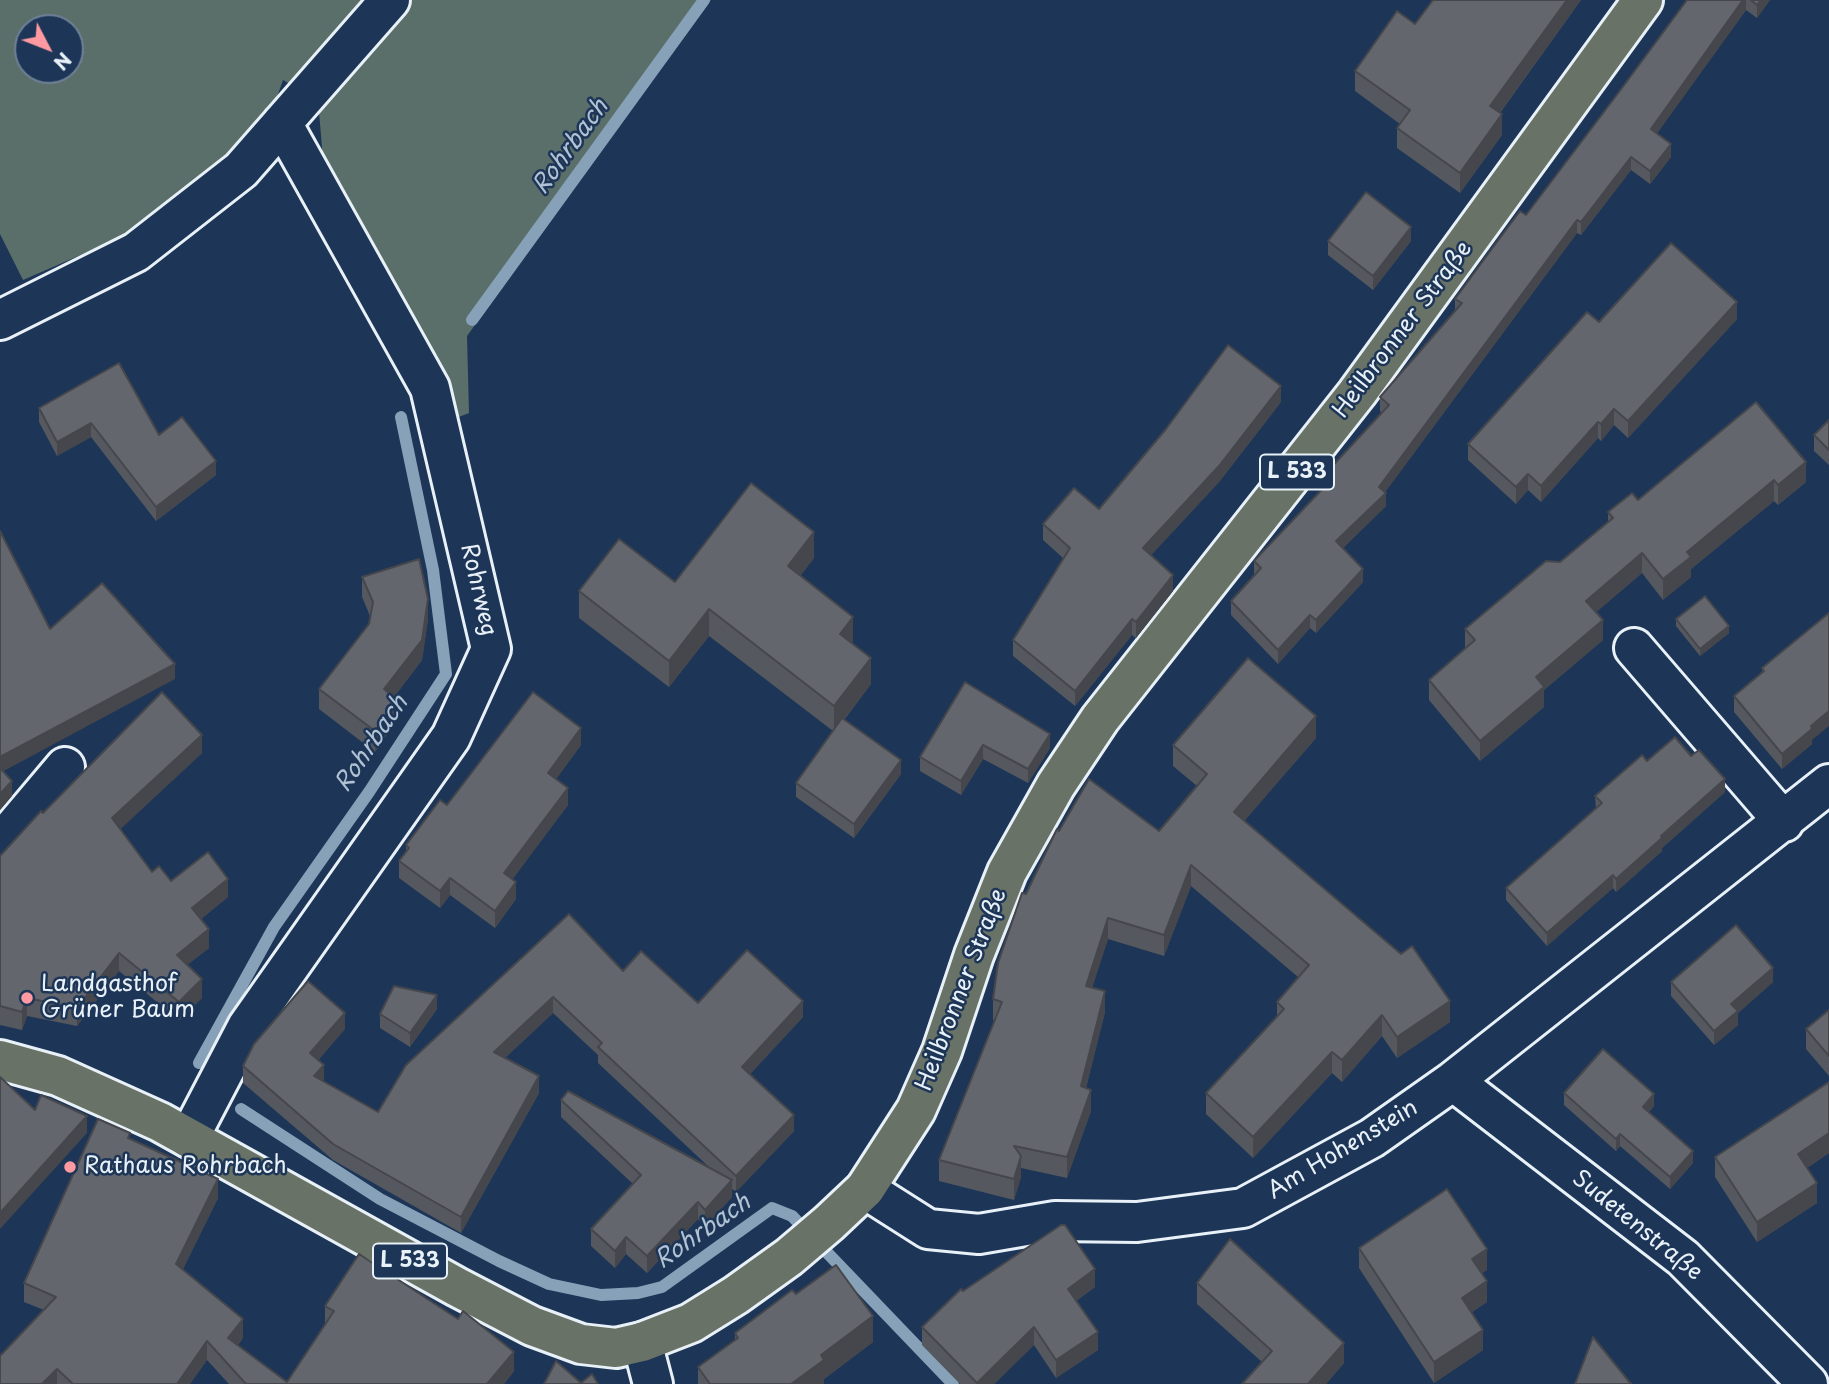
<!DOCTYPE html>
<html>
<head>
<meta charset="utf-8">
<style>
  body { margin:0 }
  #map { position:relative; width:1829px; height:1384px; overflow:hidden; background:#1d3557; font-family:"Playpen Sans",sans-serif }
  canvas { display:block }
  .north { position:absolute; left:14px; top:14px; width:70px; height:70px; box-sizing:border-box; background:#1d3557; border:2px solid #6e8097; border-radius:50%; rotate:132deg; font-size:19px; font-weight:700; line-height:28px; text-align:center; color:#e8f1f8 }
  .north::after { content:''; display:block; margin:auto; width:24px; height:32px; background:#ff9aa2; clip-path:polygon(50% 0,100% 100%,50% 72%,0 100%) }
</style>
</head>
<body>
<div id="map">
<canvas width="1829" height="1384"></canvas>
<div class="north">N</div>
</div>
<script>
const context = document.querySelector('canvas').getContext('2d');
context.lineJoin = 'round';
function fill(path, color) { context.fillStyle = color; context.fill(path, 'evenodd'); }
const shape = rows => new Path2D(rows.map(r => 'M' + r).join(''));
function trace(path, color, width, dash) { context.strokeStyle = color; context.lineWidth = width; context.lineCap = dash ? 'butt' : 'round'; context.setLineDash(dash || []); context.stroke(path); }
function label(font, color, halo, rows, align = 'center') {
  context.font = font + ' "Playpen Sans",sans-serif'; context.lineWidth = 5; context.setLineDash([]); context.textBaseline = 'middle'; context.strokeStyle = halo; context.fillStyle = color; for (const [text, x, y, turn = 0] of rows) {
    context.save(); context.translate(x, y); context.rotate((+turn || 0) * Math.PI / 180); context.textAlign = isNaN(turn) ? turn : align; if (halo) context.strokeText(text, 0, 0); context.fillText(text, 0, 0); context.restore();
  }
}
fill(shape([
  [0,0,711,0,467,336,469,413,451,420,325,183,318,100,283,80,267,125,129,234,23,280,0,234],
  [28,28,70,28,70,70,28,70]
]), '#5a6e6a');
trace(shape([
  [472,320,704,0],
  [199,1063,274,927,369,792,446,674,433,570,401,417],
  [241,1109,380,1199,499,1261,549,1284,601,1295,638,1293,662,1287,772,1208,792,1216,953,1384]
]), '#87a1b8', 12);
const minor = shape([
  [0,320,136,252,241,170,390,0],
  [1634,648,1784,822],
  [0,844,65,767],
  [1453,1081,1683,1258,1808,1384],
  [189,1138,247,1027,451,737,491,649,430,388,282,123],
  [865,1189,928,1229,979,1234,1055,1221,1137,1222,1243,1208,1372,1138,1453,1081,1829,784],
  [642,1342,653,1384]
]);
const primary = shape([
  [0,1060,58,1076,160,1122,457,1287,532,1326,581,1344,616,1348,642,1342,691,1323,736,1295,789,1257,829,1223,865,1189,916,1110,942,1051,974,955,1007,872,1056,785,1100,719,1357,393,1643,0]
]);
trace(minor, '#e8f1f8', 44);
trace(primary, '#e8f1f8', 44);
trace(minor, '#1d3557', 38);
trace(primary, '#697266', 38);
fill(shape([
  [1433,0,1581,0,1500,113,1502,135,1460,193,1397,148,1397,128,1400,124,1355,91,1355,71,1415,24],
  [1687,0,1770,0,1757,18,1746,10,1657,133,1671,157,1650,184,1631,170,1581,235,1577,233,1385,492,1386,506,1343,548,1363,582,1316,633,1310,628,1278,664,1231,615,1231,601,1255,576,1254,575,1254,561,1325,486,1325,474,1382,413,1380,411,1380,397,1455,311,1455,299,1526,215,1619,92],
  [1328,241,1411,241,1373,290,1328,255],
  [1737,319,1628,438,1614,425,1601,441,1598,438,1541,502,1528,490,1516,504,1468,460,1468,444,1599,322],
  [1281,402,1219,482,1151,555,1173,591,1136,638,1132,635,1075,706,1013,656,1013,640,1063,558,1043,540,1043,524,1099,509],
  [1756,402,1806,482,1778,505,1774,501,1691,569,1691,577,1663,600,1642,573,1596,612,1603,640,1544,690,1544,707,1480,761,1429,700,1429,680,1465,649,1465,629,1560,562,1608,522,1608,512,1638,500],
  [39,408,159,435,216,475,156,521,91,437,57,456,39,422],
  [1829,420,1829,465,1814,451,1814,435],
  [814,558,800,576,853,643,852,644,871,684,844,720,901,774,854,838,796,797,796,783,833,731,709,636,669,687,579,618,579,591,675,582],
  [362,577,428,619,422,660,394,697,397,720,375,752,319,709,319,689,369,624,370,616,362,597],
  [1676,619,1729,633,1700,656,1676,626],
  [1762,668,1812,740,1812,744,1782,769,1734,712,1734,696,1762,673],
  [965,682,1050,748,1028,783,983,759,961,795,920,771,920,757],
  [1316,738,1244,821,1450,1022,1397,1058,1382,1036,1342,1082,1332,1073,1253,1158,1206,1114,1206,1093,1277,1017,1277,1002,1298,977,1191,886,1164,956,1108,939,1092,987,1105,1012,1086,1088,1091,1111,1067,1178,1021,1168,1021,1177,1014,1200,939,1181,939,1160,995,1021,993,1020,993,999,1026,894,1059,831,1159,831,1197,786,1173,766,1173,745],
  [581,745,556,779,568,805,512,879,516,899,495,928,450,895,440,908,399,878,399,861,406,851,406,845,447,805],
  [202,753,120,829,152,872,171,881,228,897,201,919,209,948,187,965,202,998,179,1020,119,971,77,1026,27,1016,22,1030,0,1025,0,856,43,813],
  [1647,761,1725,792,1662,848,1662,851,1616,892,1613,888,1547,946,1506,900,1506,888,1596,809,1595,796],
  [569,914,623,971,698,1003,803,1017,750,1074,794,1131,736,1192,732,1189,732,1197,705,1227,698,1219,647,1273,626,1254,615,1268,591,1246,591,1229,633,1184,561,1117,561,1100,710,1168,598,1063,598,1055,553,1013,505,1058,539,1093,461,1233,333,1160,243,1083,243,1066,345,1029,318,1060,324,1081,378,1112],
  [1671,982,1773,982,1738,1013,1738,1025,1714,1045,1671,996],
  [437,1009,410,1047,380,1028,380,1014],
  [1829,1010,1829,1076,1806,1049,1806,1029],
  [1564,1093,1654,1106,1649,1112,1693,1163,1670,1189,1620,1146,1616,1151,1564,1105],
  [130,1139,218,1198,183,1269,243,1338,238,1345,287,1382,325,1324,325,1306,514,1371,504,1384,229,1384,207,1360,190,1384,0,1384,44,1310,24,1302,24,1283],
  [1829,1153,1807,1168,1817,1203,1757,1242,1715,1177,1715,1157],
  [1359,1248,1487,1270,1482,1273,1487,1302,1472,1312,1483,1350,1434,1383,1359,1268],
  [1197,1283,1344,1363,1326,1384,1242,1384,1262,1362,1197,1304],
  [1095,1287,1076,1301,1098,1350,1056,1378,1034,1345,994,1384,960,1384,922,1345,922,1327,963,1291],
  [796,1294,873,1342,824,1379,824,1384,698,1384,698,1367,735,1340,735,1333]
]), '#55585e');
fill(shape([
  [1567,0,1581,0,1490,126,1490,106],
  [1743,0,1746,0,1746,10,1651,142,1651,129],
  [1761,0,1770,0,1757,18,1757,5],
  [1502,114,1502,135,1460,193,1460,173],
  [1671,144,1671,157,1650,184,1650,171],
  [1631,157,1631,170,1581,235,1581,222],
  [1577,220,1577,233,1380,499,1386,493,1386,506,1336,555,1336,541,1379,487],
  [1411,227,1411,241,1373,290,1373,276],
  [1737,302,1737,319,1628,438,1628,421],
  [1281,386,1281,402,1219,482,1143,564,1143,548],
  [1614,409,1614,425,1601,441,1601,424],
  [1598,422,1598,438,1541,502,1541,486],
  [91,423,91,437,57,456,57,442],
  [216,461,216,475,156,521,156,507],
  [1806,462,1806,482,1778,505,1778,485],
  [1528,474,1528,490,1516,504,1516,487],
  [1774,480,1774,501,1691,569,1691,577,1663,600,1663,579,1687,552],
  [814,532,814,558,788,592,788,566],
  [1642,553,1642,573,1586,621,1586,601],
  [1363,569,1363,582,1316,633,1316,620],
  [1173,575,1173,591,1136,638,1136,622],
  [428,599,428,619,422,660,384,710,384,689],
  [709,609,709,636,669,687,669,661],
  [1310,615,1310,628,1278,664,1278,650],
  [853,617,853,643,840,660,840,634],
  [1132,619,1132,635,1075,706,1075,691],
  [1603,620,1603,640,1544,690,1544,707,1480,761,1480,741,1536,677],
  [1729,626,1729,633,1700,656,1700,649],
  [871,658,871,684,834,732,834,706],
  [175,664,175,679,0,773,0,757],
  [397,700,397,720,375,752,375,731],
  [1829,711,1829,726,1812,740,1812,744,1782,769,1782,754,1811,726],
  [1316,716,1316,738,1234,833,1234,812],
  [581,728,581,745,548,790,548,773],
  [1050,734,1050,748,1028,783,1028,769],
  [202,735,202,753,112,837,112,818],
  [983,745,983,759,961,795,961,781],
  [901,760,901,774,854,838,854,824],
  [1725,779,1725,792,1662,848,1662,851,1616,892,1616,879,1661,836],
  [12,781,12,796,0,810,0,794],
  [568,788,568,805,504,891,504,873],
  [1191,865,1191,886,1164,956,1164,935],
  [1613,875,1613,888,1547,946,1547,933],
  [450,878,450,895,440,908,440,891],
  [228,879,228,897,192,926,192,908],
  [516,882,516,899,495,928,495,911],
  [1108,918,1108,939,1086,1007,1086,986],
  [209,929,209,948,177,973,177,955],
  [119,953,119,971,77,1026,77,1008],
  [1773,968,1773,982,1738,1013,1738,1025,1714,1045,1714,1031,1731,1004],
  [202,979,202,998,179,1020,179,1002],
  [1105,991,1105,1012,1081,1107,1081,1086],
  [437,995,437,1009,410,1047,410,1033],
  [553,997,553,1013,494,1068,494,1052],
  [27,998,27,1016,22,1030,22,1012],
  [803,1001,803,1017,742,1083,742,1067],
  [1450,1001,1450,1022,1397,1058,1397,1037],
  [345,1013,345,1029,310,1070,310,1053],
  [1382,1015,1382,1036,1342,1082,1342,1060],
  [1332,1052,1332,1073,1253,1158,1253,1137],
  [324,1065,324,1081,314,1076],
  [539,1076,539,1093,461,1233,461,1217],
  [1091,1090,1091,1111,1067,1178,1067,1157],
  [1654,1094,1654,1106,1643,1119,1643,1107],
  [794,1115,794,1131,736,1192,736,1176],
  [87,1116,87,1133,0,1229,0,1213],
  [1829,1133,1829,1153,1798,1174,1798,1154],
  [1620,1134,1620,1146,1616,1151,1616,1139],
  [1693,1151,1693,1163,1670,1189,1670,1177],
  [1021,1156,1021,1177,1014,1200,1014,1179],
  [218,1179,218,1198,176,1283,176,1264],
  [732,1180,732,1197,705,1227,705,1210],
  [1817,1183,1817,1203,1757,1242,1757,1222],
  [698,1202,698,1219,647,1273,647,1256],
  [626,1237,626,1254,615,1268,615,1251],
  [1487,1249,1487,1270,1472,1279,1472,1259],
  [1095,1269,1095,1287,1068,1307,1068,1289],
  [1487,1281,1487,1302,1462,1318,1462,1298],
  [873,1316,873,1342,824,1379,824,1384,791,1384,821,1355],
  [243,1319,243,1338,228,1357,228,1338],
  [1034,1327,1034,1345,994,1384,977,1384],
  [1483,1330,1483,1350,1434,1383,1434,1362],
  [1098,1332,1098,1350,1056,1378,1056,1360],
  [207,1341,207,1360,190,1384,177,1384],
  [1344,1343,1344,1363,1326,1384,1308,1384],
  [514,1352,514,1371,504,1384,487,1384],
  [57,1369,57,1384,42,1384]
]), '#45474c');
const building = shape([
  [1433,0,1567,0,1490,106,1502,114,1460,173,1397,128,1410,110,1355,71,1397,11,1415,24,1433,0],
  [1687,0,1743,0,1651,129,1671,144,1650,171,1631,157,1581,222,1577,220,1379,487,1386,493,1336,541,1363,569,1316,620,1310,615,1278,650,1231,601,1261,568,1254,561,1331,480,1325,474,1389,405,1380,397,1462,303,1455,299,1488,254,1520,211,1526,215,1619,92,1687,0],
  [1751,0,1761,0,1757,5,1751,0],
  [1366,192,1411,227,1373,276,1328,241,1366,192],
  [1671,243,1737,302,1628,421,1614,409,1601,424,1598,422,1541,486,1528,474,1516,487,1468,444,1587,312,1599,322,1671,243],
  [1228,345,1281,386,1219,466,1143,548,1173,575,1136,622,1132,619,1075,691,1013,640,1070,548,1043,524,1074,488,1099,509,1166,429,1228,345],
  [119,363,159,435,182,417,216,461,156,507,91,423,57,442,39,408,119,363],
  [1756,402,1806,462,1778,485,1774,480,1687,552,1691,557,1663,579,1642,553,1586,601,1603,620,1536,677,1544,687,1480,741,1429,680,1475,640,1465,629,1546,561,1560,562,1613,518,1608,512,1632,493,1638,500,1756,402],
  [1829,420,1829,450,1814,435,1829,420],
  [751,483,814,532,788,566,853,617,840,634,871,658,834,706,709,609,669,661,579,591,619,539,675,582,751,483],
  [0,531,50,629,102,583,175,664,0,757,0,531],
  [419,559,428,599,422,640,384,689,397,700,375,731,319,689,369,624,373,602,362,577,419,559],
  [1705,596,1729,626,1700,649,1676,619,1705,596],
  [1829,613,1829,711,1811,726,1812,729,1782,754,1734,696,1764,671,1762,668,1829,613],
  [1248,658,1316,716,1234,812,1401,954,1412,946,1450,1001,1397,1037,1382,1015,1342,1060,1332,1052,1253,1137,1206,1093,1284,1009,1277,1002,1309,965,1191,865,1164,935,1108,918,1086,986,1105,991,1081,1086,1091,1090,1067,1157,1014,1146,1021,1156,1014,1179,939,1160,1002,1002,993,999,998,963,1022,893,1026,894,1057,829,1059,831,1089,779,1159,831,1207,774,1173,745,1248,658],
  [965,682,1050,734,1028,769,983,745,961,781,920,757,965,682],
  [162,692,202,735,112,818,152,872,159,866,171,881,208,852,228,879,192,908,209,929,177,955,202,979,179,1002,119,953,77,1008,27,998,22,1012,0,1006,0,856,41,811,43,813,162,692],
  [533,692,581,728,548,773,568,788,504,873,516,882,495,911,450,878,440,891,399,861,409,848,406,845,440,800,447,805,533,692],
  [842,718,901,760,854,824,796,783,842,718],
  [1675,737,1691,756,1699,750,1725,779,1661,836,1662,838,1616,879,1613,875,1547,933,1506,888,1602,803,1595,796,1642,755,1647,761,1675,737],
  [0,768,12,781,0,794,0,768],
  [569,914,623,971,641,951,698,1003,747,950,803,1001,742,1067,794,1115,736,1176,598,1047,602,1043,553,997,494,1052,539,1076,461,1217,333,1144,243,1066,254,1044,308,981,345,1013,310,1053,324,1065,314,1076,378,1112,406,1065,569,914],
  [1736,925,1773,968,1731,1004,1738,1011,1714,1031,1671,982,1736,925],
  [394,986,437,995,410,1033,380,1014,394,986],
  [1829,1010,1829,1056,1806,1029,1829,1010],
  [1603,1049,1654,1094,1643,1107,1693,1151,1670,1177,1620,1134,1616,1139,1564,1093,1603,1049],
  [0,1077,35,1110,41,1095,87,1116,0,1213,0,1077],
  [1829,1082,1829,1133,1798,1154,1817,1183,1757,1222,1715,1157,1829,1082],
  [568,1091,732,1180,705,1210,698,1202,647,1256,626,1237,615,1251,591,1229,641,1175,561,1100,568,1091],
  [98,1119,130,1133,128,1138,218,1179,176,1264,243,1319,228,1338,287,1382,334,1311,325,1306,359,1254,458,1319,463,1311,514,1352,487,1384,246,1384,207,1341,177,1384,73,1384,57,1369,42,1384,0,1384,0,1356,56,1297,24,1283,98,1119],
  [1447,1189,1487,1249,1472,1259,1487,1281,1462,1298,1483,1330,1434,1362,1359,1248,1447,1189],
  [1061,1225,1065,1225,1095,1269,1068,1289,1098,1332,1056,1360,1034,1327,977,1383,922,1327,961,1289,963,1291,1061,1225],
  [1230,1239,1344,1343,1308,1384,1242,1384,1272,1351,1197,1283,1230,1239],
  [836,1265,873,1316,821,1355,824,1360,791,1384,710,1384,698,1367,738,1338,735,1333,792,1290,796,1294,836,1265],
  [1593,1337,1631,1384,1575,1384,1593,1337],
  [556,1361,581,1383,592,1374,598,1384,544,1384,556,1361]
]);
fill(building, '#63666d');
trace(building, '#45474c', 2);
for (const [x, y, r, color] of [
  [27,998,7,"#ff9aa2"],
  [70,1167,7,"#ff9aa2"]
]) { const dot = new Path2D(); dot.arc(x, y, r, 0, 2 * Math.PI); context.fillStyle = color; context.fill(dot); trace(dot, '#1d3557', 2.5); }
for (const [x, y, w] of [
  [1297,472,74],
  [410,1261,74]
]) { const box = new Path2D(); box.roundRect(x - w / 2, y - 17.5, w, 35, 5); context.fillStyle = '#1d3557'; context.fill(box); trace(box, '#e8f1f8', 2); }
label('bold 21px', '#e8f1f8', null, [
  ["L 533",1297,472],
  ["L 533",410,1261]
]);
label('23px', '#e8f1f8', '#1d3557', [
  ["Heilbronner Straße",1403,330,-53],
  ["Rohrweg",478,590,77],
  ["Heilbronner Straße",962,990,-69],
  ["Am Hohenstein",1343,1150,-31],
  ["Sudetenstraße",1637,1226,39]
]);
label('23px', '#e8f1f8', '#1d3557', [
  ["Landgasthof",41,985],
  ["Grüner Baum",41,1011],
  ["Rathaus Rohrbach",84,1167]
], 'left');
label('italic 24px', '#b0c2d3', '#1d3557', [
  ["Rohrbach",571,147,-54],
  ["Rohrbach",372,744,-56],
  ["Rohrbach",703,1232,-35]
]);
</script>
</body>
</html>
